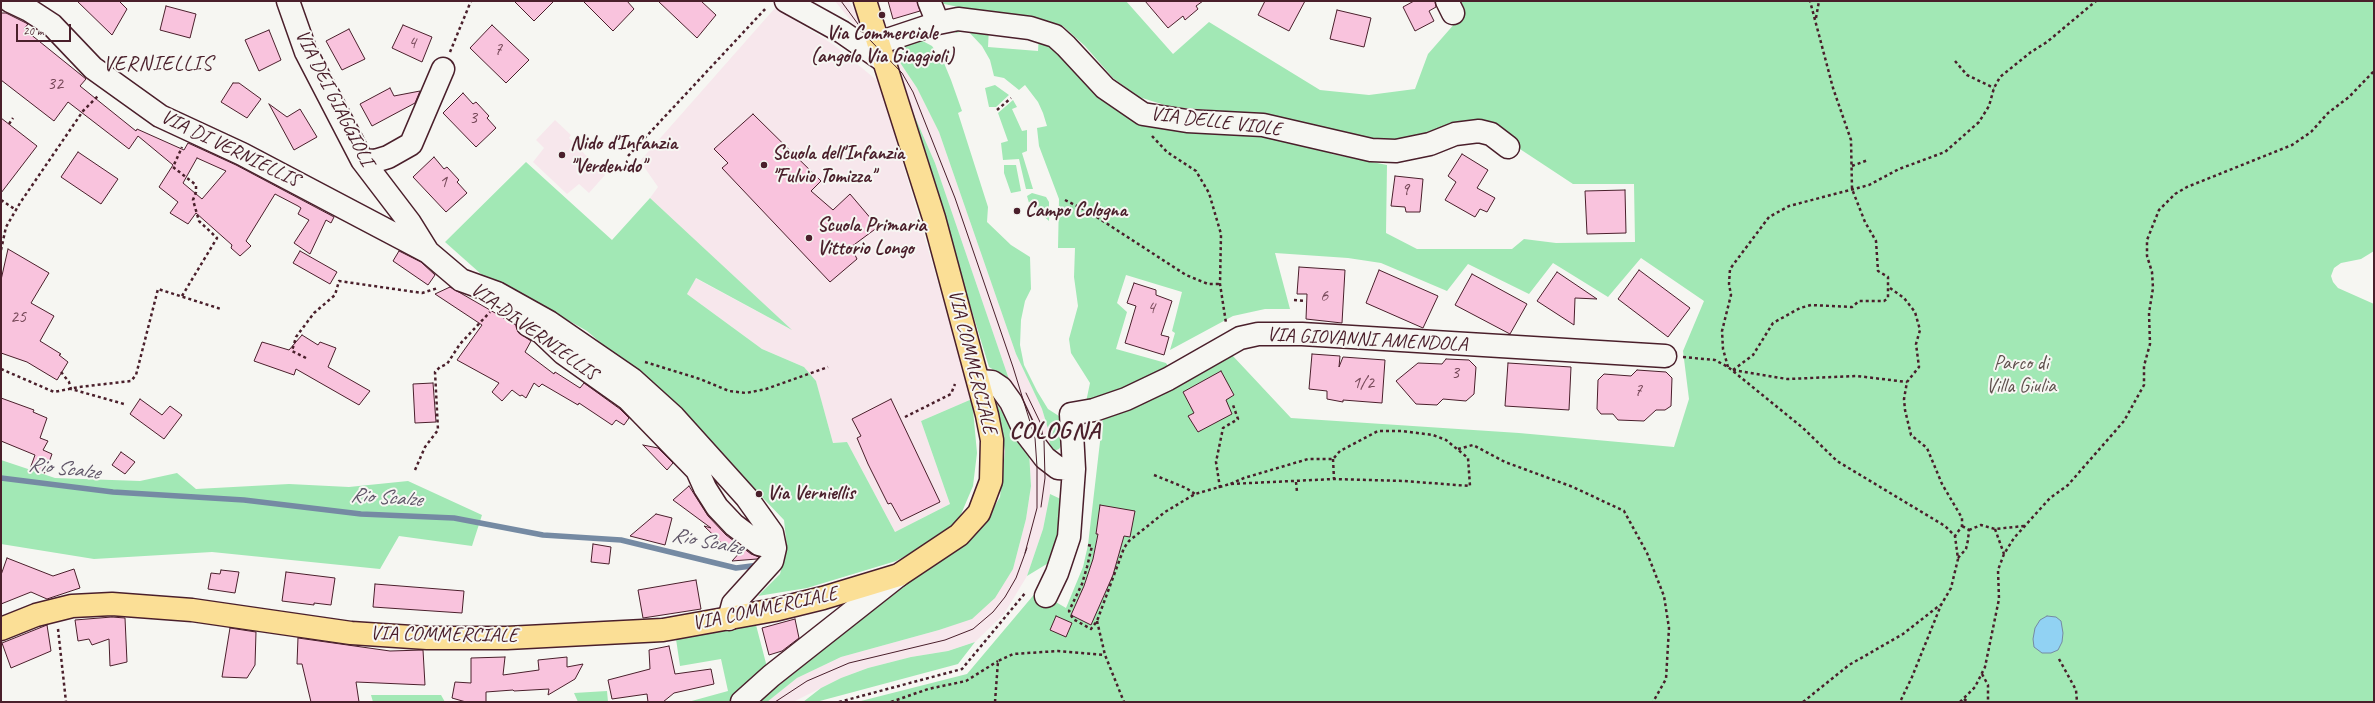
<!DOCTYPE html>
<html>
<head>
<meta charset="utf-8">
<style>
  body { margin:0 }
  #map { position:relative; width:2375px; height:703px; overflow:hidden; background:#f6f6f2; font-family:Caveat,sans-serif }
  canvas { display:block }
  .frame { position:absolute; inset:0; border:2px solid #4a1f2b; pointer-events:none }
  .scale { position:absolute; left:16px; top:24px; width:55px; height:18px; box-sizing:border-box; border:2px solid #4a1f2b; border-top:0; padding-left:5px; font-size:12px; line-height:14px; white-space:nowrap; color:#4a1f2b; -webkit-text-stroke:3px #f6f6f2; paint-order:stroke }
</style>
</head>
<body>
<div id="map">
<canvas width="2375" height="703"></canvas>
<div class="frame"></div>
<div class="scale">20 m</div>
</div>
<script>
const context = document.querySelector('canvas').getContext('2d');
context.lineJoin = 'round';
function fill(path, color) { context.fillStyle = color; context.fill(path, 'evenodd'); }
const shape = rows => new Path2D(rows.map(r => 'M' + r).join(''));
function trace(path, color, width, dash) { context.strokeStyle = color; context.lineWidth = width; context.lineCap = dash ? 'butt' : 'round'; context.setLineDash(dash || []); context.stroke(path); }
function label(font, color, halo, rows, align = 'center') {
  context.font = font + ' Caveat,sans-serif'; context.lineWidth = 4; context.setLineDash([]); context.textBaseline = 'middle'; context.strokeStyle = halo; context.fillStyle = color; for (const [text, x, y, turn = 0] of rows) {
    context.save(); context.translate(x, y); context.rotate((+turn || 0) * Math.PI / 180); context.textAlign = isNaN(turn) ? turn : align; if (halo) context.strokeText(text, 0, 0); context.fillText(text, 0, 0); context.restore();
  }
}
fill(shape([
  [835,1,848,1,867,27,872,47],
  [775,8,834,45,879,82,972,399,921,421,950,504,895,532,847,442,833,443,816,382,804,367,762,349,687,294,695,278,790,329,650,198,658,187,640,161],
  [897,58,917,88,939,132,1016,354,1042,409,1049,432,1050,451,1013,391,935,163,908,101],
  [555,120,571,135,569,138,605,175,589,193,579,184,567,194,533,162,544,148,536,140],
  [1029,451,1050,471,1050,494,1043,529,1027,576,1004,614,975,642,948,651,911,657,868,668,841,678,793,702,767,702,797,678,841,657,939,630,972,618,1013,569,1026,519,1031,486]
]), '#f7e7ec');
fill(shape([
  [941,1,1126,1,1173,54,1209,22,1320,90,1369,95,1415,89,1428,54,1456,22,1456,1,2374,1,2374,251,2361,259,2341,263,2334,268,2331,276,2333,282,2338,288,2374,304,2374,702,857,702,967,674,1037,591,1066,608,1083,567,1088,545,1103,416,1232,355,1291,418,1519,433,1674,447,1689,399,1683,351,1704,301,1641,258,1608,297,1553,263,1529,294,1468,264,1447,291,1381,263,1348,258,1275,253,1290,309,1265,309,1233,316,1170,350,1175,333,1172,331,1182,292,1126,275,1117,303,1127,312,1116,349,1166,363,1169,368,1143,381,1086,402,1090,383,1071,353,1069,339,1078,306,1074,277,1075,248,1058,248,1059,199,1039,146,1037,128,1047,126,1043,113,1038,102,1025,85,1019,90,1004,78,994,76,990,60,982,46,967,30,956,33,951,26,989,27,988,47,1038,51,1039,33,1122,107,1309,141,1332,154,1387,165,1386,233,1417,249,1512,249,1524,239,1556,243,1635,242,1634,184,1573,184,1482,124,1454,127,1398,140,1353,137,1287,120,1239,112,1171,107,1139,97,1113,78,1085,46,1063,26,1031,16,973,10,944,4],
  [917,38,932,46,944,63,951,80,962,111,958,113,988,207,987,222,1011,245,1030,257,1031,289,1025,301,1021,320,1020,345,1024,365,1037,391,1048,409,1062,418,1063,443,1059,449,1054,451,1050,451,1049,432,1042,409,1016,354,939,132,917,88,897,58,904,46],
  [995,85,1009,95,996,107,989,107,985,88],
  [1013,100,1017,107,1012,109,1022,131,1027,130,1027,151,1022,153,1033,189,1026,189,1019,159,1003,160,1001,143,1008,141,998,113],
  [908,101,935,163,1013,391,1002,375,989,367],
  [526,162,612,240,650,198,792,330,696,278,687,294,762,349,804,367,816,381,833,443,847,442,895,532,950,504,921,421,972,399,977,453,973,486,959,519,933,541,896,561,807,588,758,596,780,574,787,548,784,520,679,410,587,331,527,297,490,282,445,242],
  [1004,165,1016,165,1021,191,1011,193,1004,173],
  [1032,193,1046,197,1049,202,1049,221,1029,203,1027,196],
  [997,404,1017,437,1029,451,1031,486,1026,519,1013,569,995,598,972,619,939,630,841,657,797,678,767,702,758,702,918,573,950,553,983,526,1000,497,1005,451],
  [1,460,55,478,140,481,177,473,196,489,289,484,349,487,408,481,482,515,472,546,399,536,380,569,212,552,94,559,1,544],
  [1050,494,1065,501,1061,532,1050,562,1027,576,1043,529],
  [756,625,768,671,732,702,688,702,728,691,721,659,680,666,676,639],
  [975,642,958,664,816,702,803,702,821,688,841,678,868,668,911,657,948,651],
  [607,691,608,702,578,702,574,693],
  [371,695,441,695,445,702,373,702]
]), '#a2e8b5');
const water = shape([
  [2047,616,2056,617,2061,621,2063,633,2062,642,2058,650,2051,653,2042,653,2034,647,2033,639,2035,628,2040,620,2047,616]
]);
fill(water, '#91d2f3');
trace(water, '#758aa3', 1);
trace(shape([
  [1,478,113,492,244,500,361,514,454,518,543,535,621,540,736,568,759,565]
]), '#758aa3', 5.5);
const building = shape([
  [77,1,119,1,127,9,112,35,77,1],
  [514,1,554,1,534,21,514,1],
  [583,1,627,1,634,9,613,31,583,1],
  [658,1,701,1,716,15,697,38,658,1],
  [888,1,917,1,920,11,893,19,888,1],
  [1145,1,1203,1,1196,6,1198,9,1185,20,1183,16,1168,28,1145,1],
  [1265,1,1305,1,1289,31,1258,15,1265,1],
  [1414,1,1435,1,1436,7,1429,11,1434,21,1415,31,1403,7,1414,1],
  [166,6,196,14,190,38,160,30,166,6],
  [1337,10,1371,18,1364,47,1330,39,1337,10],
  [1,13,6,13,28,24,24,29,86,79,80,86,136,131,137,129,184,150,188,143,236,165,334,217,331,223,326,220,310,254,294,243,309,220,298,214,301,208,298,206,275,194,246,241,251,246,240,256,231,248,232,245,196,213,188,224,170,213,178,202,159,187,173,165,138,136,129,149,68,102,54,121,1,80,1,13],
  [197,158,226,171,202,199,183,183,197,158],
  [403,25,432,37,422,62,392,48,403,25],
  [492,25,529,60,506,83,470,48,492,25],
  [349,29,365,59,342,70,326,41,349,29],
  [269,30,281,60,259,71,245,40,269,30],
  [233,83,239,83,261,99,247,118,221,102,233,83],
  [390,88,394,96,420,91,415,103,372,126,360,104,390,88],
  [463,93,473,104,476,102,489,116,487,118,496,128,476,147,443,113,463,93],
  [269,104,287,117,300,109,317,137,294,150,269,104],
  [753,114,821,181,811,191,833,210,850,194,878,227,851,247,857,259,830,282,722,168,728,163,714,149,753,114],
  [1,118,37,146,1,193,1,118],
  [78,152,118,179,101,204,61,177,78,152],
  [1462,154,1488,170,1477,188,1495,198,1487,212,1480,209,1475,217,1445,200,1456,182,1448,176,1462,154],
  [434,157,444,169,447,167,459,180,457,182,467,193,446,212,413,177,434,157],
  [1395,176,1423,179,1420,212,1406,212,1405,207,1391,206,1395,176],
  [1625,190,1626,233,1587,234,1585,191,1625,190],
  [8,249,49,273,31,303,54,316,40,341,61,354,59,355,68,362,57,380,27,362,1,353,1,280,8,249],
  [300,251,337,272,330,284,293,263,300,251],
  [399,251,421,262,435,275,428,285,393,261,399,251],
  [1299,267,1345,270,1342,323,1306,319,1307,294,1297,294,1299,267],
  [1379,270,1438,296,1423,328,1366,303,1379,270],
  [1639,270,1690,308,1668,337,1618,299,1639,270],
  [1557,272,1597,299,1575,298,1574,325,1537,301,1557,272],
  [1472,274,1527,304,1510,334,1455,305,1472,274],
  [1134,283,1156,290,1156,295,1172,301,1161,335,1169,337,1164,355,1125,343,1136,306,1127,303,1134,283],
  [450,287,516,325,518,332,531,341,525,352,554,374,555,372,580,388,584,383,620,409,629,418,624,425,616,420,612,425,579,403,578,405,542,384,539,387,534,383,526,398,522,395,520,396,512,390,502,401,492,392,499,383,457,360,482,325,435,294,450,287],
  [302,335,318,345,320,342,336,348,328,367,370,391,359,405,296,369,294,375,254,361,262,342,289,350,302,335],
  [1312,354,1340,356,1339,367,1343,357,1385,360,1382,403,1343,400,1343,402,1327,399,1327,391,1309,389,1312,354],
  [1446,359,1469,360,1476,367,1474,394,1466,401,1443,399,1437,405,1416,404,1396,381,1418,363,1442,364,1446,359],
  [1508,363,1571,367,1569,410,1505,406,1508,363],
  [1637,370,1666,372,1672,378,1671,406,1665,410,1656,410,1644,421,1618,420,1613,414,1601,414,1597,409,1598,380,1604,374,1631,376,1637,370],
  [1221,371,1234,395,1226,400,1232,414,1198,432,1188,416,1194,413,1183,392,1221,371],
  [433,383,436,422,415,423,413,384,433,383],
  [1,398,34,410,33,412,47,418,40,438,48,441,43,450,52,454,45,473,30,469,35,455,1,441,1,398],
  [140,399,162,415,170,406,182,415,164,439,130,414,140,399],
  [891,399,940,502,901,521,891,503,888,504,868,464,857,438,861,436,852,419,891,399],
  [643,445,658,448,673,463,667,470,643,445],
  [121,452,135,462,125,474,112,465,121,452],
  [689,486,708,516,726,535,751,554,759,557,757,559,732,561,742,550,738,547,732,553,704,526,711,528,673,500,689,486],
  [1100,505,1135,511,1130,537,1124,536,1113,575,1091,625,1071,615,1084,586,1093,559,1098,534,1096,534,1100,505],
  [656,514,672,518,665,545,630,536,656,514],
  [593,544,611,547,609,564,591,562,593,544],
  [7,558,53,576,74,569,80,588,47,599,31,592,1,604,1,575,7,558],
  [221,570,239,572,235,593,208,589,211,573,220,574,221,570],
  [286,572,335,578,331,605,314,603,314,605,282,601,286,572],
  [696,580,701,609,643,618,638,590,696,580],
  [375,584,464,591,462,613,373,607,375,584],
  [1056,616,1072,623,1066,637,1050,630,1056,616],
  [112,617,125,618,127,662,110,666,109,639,92,645,89,639,78,641,75,620,112,617],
  [795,619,799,638,782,651,769,655,762,628,795,619],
  [47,625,51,651,11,668,2,643,47,625],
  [230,628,256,632,255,665,247,678,222,677,230,628],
  [298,638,390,651,423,650,425,685,356,682,359,702,311,702,302,664,297,664,298,638],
  [669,646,675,674,711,669,714,684,674,693,663,702,648,702,647,694,612,699,608,680,650,669,649,650,669,646],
  [505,657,503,675,539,670,538,660,567,657,567,667,583,664,575,679,548,695,549,689,514,691,513,690,486,692,486,702,466,702,452,698,455,682,471,683,471,658,505,657]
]);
fill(building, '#f9c3dd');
trace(building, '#4a1f2b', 1);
const minor = shape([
  [10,1,29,10,52,25,93,68,160,116,242,154,428,252,461,280,497,293,549,322,632,379,674,417,747,498,772,533,775,548,772,561,733,604,729,619],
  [288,1,306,52,362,160,410,223,428,252],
  [786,1,842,32,884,61],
  [929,1,938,23],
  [1447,1,1453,13],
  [878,43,938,23,958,19,1030,28,1055,36,1066,46,1105,88,1143,114,1187,121,1263,125,1371,150,1396,151,1430,144,1455,134,1479,131,1491,134,1508,147],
  [362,160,375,161,388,157,411,144,443,69],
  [528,325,541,332,563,353,628,399,697,470,705,488,717,507,734,525,759,544,775,548],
  [979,381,992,382,1001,388,1011,402,1025,432,1045,458,1058,468,1074,469],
  [1046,596,1057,573,1069,537,1074,469,1071,414,1094,410,1126,399,1168,379,1240,338,1258,334,1302,334,1665,356],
  [742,702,771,676,899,575]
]);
const major = shape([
  [1,629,36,615,72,606,112,604,192,610,351,633,427,638,507,638,663,630,774,610,823,598,899,575,959,535,979,513,991,481,992,440,987,415,934,218,865,1]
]);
trace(minor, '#4a1f2b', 25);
trace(major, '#4a1f2b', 25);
trace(shape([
  [1816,18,1819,1],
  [450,52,471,1],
  [1955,61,1967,75,1994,88],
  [997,110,1011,98],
  [9,124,13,118],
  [1152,136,1167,152,1196,171,1209,193,1221,234,1220,284,1226,323],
  [628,156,767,7],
  [1852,166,1868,160],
  [1,200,16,210],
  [1065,200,1089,212,1186,275,1208,284,1220,284],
  [1,250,6,227,20,203,83,111,99,95],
  [1890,288,1904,298,1915,312,1920,330,1916,344,1919,367,1907,382,1904,399,1905,410,1911,435,1927,448,1942,484,1962,518,1962,526,1955,536],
  [182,296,217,238,199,221,193,200,196,192,196,185,173,167,182,147],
  [1294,300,1306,301],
  [1683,357,1715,360,1728,367,1803,428,1837,461,1945,526,1955,536,1958,559,1951,588,1941,605,1912,677,1900,702],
  [306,358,292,351,296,337,314,313,335,295,339,281,422,293,438,288],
  [645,362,700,379,729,391,746,393,766,389,828,367],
  [1728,367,1723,349,1722,331,1731,295,1729,284,1730,269,1769,217,1789,206,1869,185,1899,169,1945,152,1979,122,1989,106,1994,88,2000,77,2031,52,2047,42,2096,1],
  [1,369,54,392,79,387,131,381,136,375,158,289,221,309],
  [1733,370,1753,355,1773,323,1800,308,1811,305,1852,307,1859,301,1884,301,1888,298,1888,277,1878,271,1876,241,1865,222,1852,189,1851,140,1833,88,1810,1],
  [1733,370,1787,379,1857,376,1907,382],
  [61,372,69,382,71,389,124,404],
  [905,417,951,394,955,384],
  [1458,449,1473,445,1505,462,1573,487,1624,511,1647,553,1664,596,1669,628,1666,679,1653,702],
  [1333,459,1334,479],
  [415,470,425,447,438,430,435,372,440,367,447,364,460,344,490,312],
  [1154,475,1186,488,1195,494],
  [1296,482,1297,492],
  [1220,488,1216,462,1223,428,1238,419,1233,405],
  [1995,529,2004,554],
  [1969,530,1981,525,1995,529,2024,526],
  [1088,545,1092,546,1087,567,1082,584,1069,611,1073,619,1091,629,1097,621,1124,548,1129,541,1165,512,1195,494,1230,484,1334,479,1404,481,1470,486,1468,458,1446,440,1433,435,1402,431,1378,431,1340,451,1333,459,1308,459,1244,478,1230,484],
  [1958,558,1966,549,1968,540,1969,530,1962,526],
  [1097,621,1105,655,1124,702],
  [58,629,66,702],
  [2059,659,2076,690,2077,702],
  [1982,674,1988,685,1988,702],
  [1964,699,1968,702],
  [839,702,962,669,1026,592],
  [891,702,928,689,966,681,998,661],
  [995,702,998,661,1013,654,1058,651,1105,655],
  [1803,702,1849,665,1903,634,1940,605],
  [1960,702,1975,687,1985,667,1999,599,1998,570,2004,554,2014,538,2050,498,2068,485,2124,421,2144,385,2144,366,2150,344,2149,313,2153,288,2152,272,2147,256,2147,240,2159,210,2175,194,2187,187,2292,145,2311,132,2328,113,2349,97,2374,71]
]), '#4a1f2b', 2.5, [3, 3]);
trace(minor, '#f6f6f2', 22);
trace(major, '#fbdf96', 22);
trace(shape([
  [841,1,869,39,902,73,913,92,955,198,1013,367,1035,438,1037,467,1037,508,1025,553],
  [1026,393,1040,422,1044,441,1045,478,1041,507],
  [775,702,807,681,849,663,945,640,973,629,993,612,1005,597,1016,578,1027,548]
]), '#4a1f2b', 1);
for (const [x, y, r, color] of [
  [882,15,4,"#4a1f2b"],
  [562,155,4,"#4a1f2b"],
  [764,165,4,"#4a1f2b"],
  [1017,211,4,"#4a1f2b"],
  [809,238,4,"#4a1f2b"],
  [759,494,4,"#4a1f2b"]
]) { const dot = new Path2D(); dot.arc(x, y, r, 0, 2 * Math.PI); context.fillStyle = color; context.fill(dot); trace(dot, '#f6f6f2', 1.5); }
label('18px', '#764858', null, [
  ["4",412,43],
  ["7",498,50],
  ["32",55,84],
  ["3",473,118],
  ["1",443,182],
  ["9",1405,190],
  ["6",1324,296],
  ["4",1151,308],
  ["25",18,317],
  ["3",1455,373],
  ["1/2",1363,383],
  ["7",1638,391]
]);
label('bold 20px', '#4a1f2b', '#f6f6f2', [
  ["Via Commerciale",882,34,"center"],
  ["(angolo Via Giaggioli)",882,57,"center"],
  ["Nido d'Infanzia",570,144],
  ["\"Verdenido\"",570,167],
  ["Scuola dell'Infanzia",772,154],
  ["\"Fulvio Tomizza\"",772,177],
  ["Campo Cologna",1025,211],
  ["Scuola Primaria",817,226],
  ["Vittorio Longo",817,249],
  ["Via Verniellis",767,494]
], 'left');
label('20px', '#4a1f2b', '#f6f6f2', [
  ["VIA DEI GIAGGIOLI",334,98,63],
  ["VIA DELLE VIOLE",1216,122,7],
  ["VIA DI VERNIELLIS",230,149,26],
  ["VIA DI VERNIELLIS",534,332,36],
  ["VIA GIOVANNI AMENDOLA",1367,340,3],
  ["VIA COMMERCIALE",972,362,76],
  ["VIA COMMERCIALE",765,609,-12],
  ["VIA COMMERCIALE",444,635,1]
]);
label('20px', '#60514e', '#f6f6f2', [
  ["Parco di",2021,364],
  ["Villa Giulia",2021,387]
]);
context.letterSpacing = '1px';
label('21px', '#4a1f2b', '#f6f6f2', [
  ["VERNIELLIS",158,64]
]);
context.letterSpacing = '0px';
label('italic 21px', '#5f5567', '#f6f6f2', [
  ["Rio Scalze",64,469,7],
  ["Rio Scalze",386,498,4],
  ["Rio Scalze",707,542,11]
]);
context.letterSpacing = '1px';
label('bold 24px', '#4a1f2b', '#f6f6f2', [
  ["COLOGNA",1055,432]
]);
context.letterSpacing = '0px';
</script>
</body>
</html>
